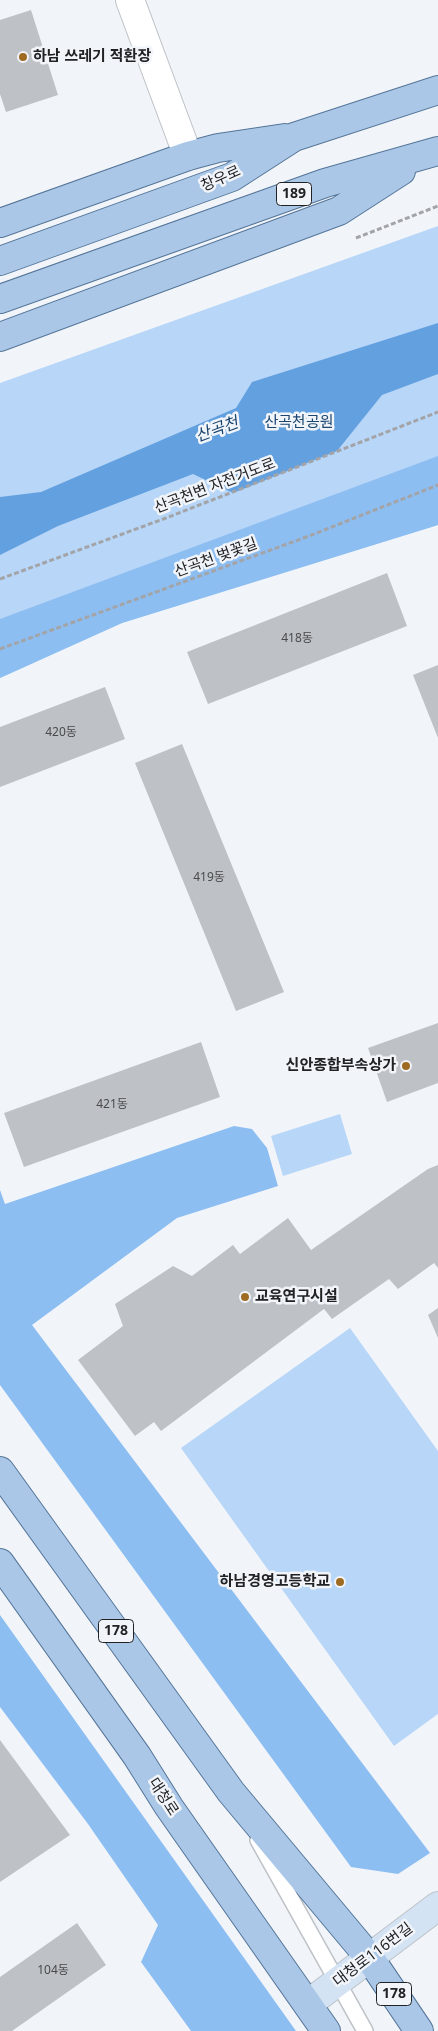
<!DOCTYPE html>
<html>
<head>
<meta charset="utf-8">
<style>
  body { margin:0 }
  canvas { display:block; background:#f1f5fa }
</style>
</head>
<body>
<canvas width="438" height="2031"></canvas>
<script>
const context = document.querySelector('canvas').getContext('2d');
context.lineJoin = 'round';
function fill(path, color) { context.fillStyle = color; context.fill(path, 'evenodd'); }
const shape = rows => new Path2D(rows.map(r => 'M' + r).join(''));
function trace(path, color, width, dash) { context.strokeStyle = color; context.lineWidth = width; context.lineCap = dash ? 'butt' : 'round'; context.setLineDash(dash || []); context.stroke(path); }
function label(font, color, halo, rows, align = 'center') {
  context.font = font + ' "Noto Sans","Noto Sans KR",sans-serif'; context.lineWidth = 5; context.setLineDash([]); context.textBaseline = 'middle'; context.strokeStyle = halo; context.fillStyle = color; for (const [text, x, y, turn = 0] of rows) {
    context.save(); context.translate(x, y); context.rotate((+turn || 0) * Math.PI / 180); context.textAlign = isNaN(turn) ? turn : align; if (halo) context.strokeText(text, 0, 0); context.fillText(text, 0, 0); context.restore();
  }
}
fill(shape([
  [438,226,438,525,122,623,0,678,0,383],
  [340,1114,352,1154,283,1176,271,1136],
  [350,1328,438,1451,438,1714,394,1746,181,1448]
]), '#b8d6f7');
fill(shape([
  [438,456,438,525,122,623,0,678,0,619],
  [234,1126,252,1129,267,1148,278,1186,177,1218,32,1325,430,1853,398,1874,351,1867,0,1385,0,1190,5,1204],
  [0,1615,296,2031,191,2031,141,1962,158,1925,88,1824,0,1707]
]), '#8dbef2');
fill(shape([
  [438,323,438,374,382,395,337,451,233,493,193,474,58,526,0,555,0,497,41,492,236,408,252,382]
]), '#63a0e0');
fill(shape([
  [31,10,58,95,6,112,0,94,0,20],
  [387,573,407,626,208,704,187,652],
  [438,665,438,738,413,675],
  [105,687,125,739,0,787,0,727],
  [182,744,284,992,236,1011,135,763],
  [438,1023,438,1083,387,1102,368,1048],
  [201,1042,220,1097,24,1167,4,1113],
  [438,1165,438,1268,434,1263,398,1289,389,1279,332,1319,324,1309,161,1431,154,1422,135,1436,78,1360,123,1326,115,1304,173,1266,192,1276,233,1245,240,1254,288,1218,311,1250,428,1169],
  [438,1308,438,1338,428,1315],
  [0,1740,70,1835,0,1882],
  [77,1923,106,1965,12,2031,0,2031,0,1977]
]), '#bec2c6');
const service = shape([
  [258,1840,365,2031]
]);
const minor = shape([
  [130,0,188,156]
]);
const secondary = shape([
  [308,2004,438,1906]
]);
const primary = shape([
  [0,223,188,156,218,148,285,138],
  [0,261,232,177,294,137,438,90],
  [0,299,325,183,438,151],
  [0,337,339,211,401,171],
  [0,1471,231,1792,369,1957,419,2031],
  [0,1563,137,1756,169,1807,326,2031]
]);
trace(service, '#bec2c7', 18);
trace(minor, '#bec2c7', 30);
trace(secondary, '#bec2c7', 30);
trace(primary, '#557598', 30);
trace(shape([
  [356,238,438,206],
  [0,579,166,518,438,412],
  [0,649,309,536,438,485]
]), '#a2a4a8', 3, [5, 2.5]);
trace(service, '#fff', 15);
trace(minor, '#fff', 28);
trace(secondary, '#d4e3f3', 28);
trace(primary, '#aac7e7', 28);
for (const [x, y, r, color] of [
  [23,57,5,"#9f6b23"],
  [406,1066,5,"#9f6b23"],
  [245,1297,5,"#9f6b23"],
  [340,1582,5,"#9f6b23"]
]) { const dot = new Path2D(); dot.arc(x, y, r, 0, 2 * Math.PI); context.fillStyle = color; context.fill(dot); trace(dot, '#f1f5fa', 2); }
label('12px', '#484a4c', null, [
  ["418동",297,639],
  ["420동",61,733],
  ["419동",209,878],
  ["421동",112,1105],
  ["104동",53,1971]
]);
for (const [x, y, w] of [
  [294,194,35],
  [116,1631,35],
  [394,1994,35]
]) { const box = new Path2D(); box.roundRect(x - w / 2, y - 11.5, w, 23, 4); context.fillStyle = '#f1f5fa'; context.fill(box); trace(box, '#212224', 1); }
label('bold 14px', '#212224', null, [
  ["189",294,194],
  ["178",116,1631],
  ["178",394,1994]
]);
label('bold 15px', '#212224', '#f1f5fa', [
  ["하남 쓰레기 적환장",33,57],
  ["신안종합부속상가",396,1066,"right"],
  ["교육연구시설",255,1297],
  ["하남경영고등학교",330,1582,"right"]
], 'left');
label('15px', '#212224', '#f1f5fa', [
  ["창우로",221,179,-24],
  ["산곡천변 자전거도로",215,486,-21],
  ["산곡천 벚꽃길",216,558,-20],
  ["대청로",163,1797,57],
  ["대청로116번길",373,1955,-37]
]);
label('15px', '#1b4670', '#f1f5fa', [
  ["산곡천공원",299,423]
]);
label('italic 16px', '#17426c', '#f1f5fa', [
  ["산곡천",217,430,-20]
]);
</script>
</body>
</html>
